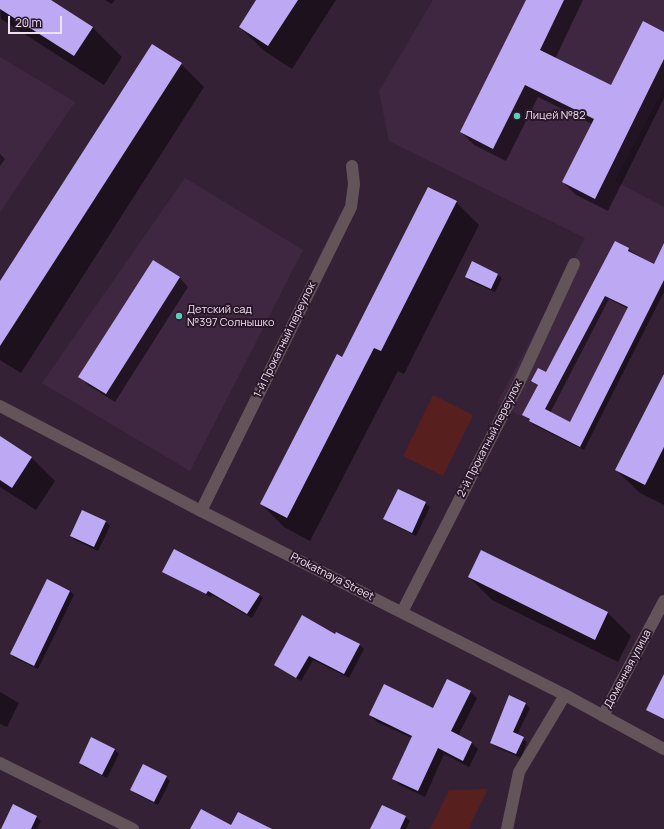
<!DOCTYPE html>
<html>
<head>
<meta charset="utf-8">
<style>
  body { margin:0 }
  #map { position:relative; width:664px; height:829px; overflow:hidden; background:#352135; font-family:Manrope,sans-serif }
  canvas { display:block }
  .scale { position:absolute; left:8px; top:16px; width:54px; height:18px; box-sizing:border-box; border:2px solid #eee1ee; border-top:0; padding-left:5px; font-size:12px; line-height:14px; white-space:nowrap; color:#eee1ee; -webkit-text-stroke:3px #2a172b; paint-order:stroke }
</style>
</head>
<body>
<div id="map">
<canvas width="664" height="829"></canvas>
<div class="scale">20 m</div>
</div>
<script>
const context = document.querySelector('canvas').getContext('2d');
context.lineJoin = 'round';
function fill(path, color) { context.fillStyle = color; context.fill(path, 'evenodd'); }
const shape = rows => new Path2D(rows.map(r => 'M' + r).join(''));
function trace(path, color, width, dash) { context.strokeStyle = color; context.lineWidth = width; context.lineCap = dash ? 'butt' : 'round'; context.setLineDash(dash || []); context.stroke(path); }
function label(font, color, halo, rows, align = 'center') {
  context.font = font + ' Manrope,sans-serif'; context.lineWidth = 4; context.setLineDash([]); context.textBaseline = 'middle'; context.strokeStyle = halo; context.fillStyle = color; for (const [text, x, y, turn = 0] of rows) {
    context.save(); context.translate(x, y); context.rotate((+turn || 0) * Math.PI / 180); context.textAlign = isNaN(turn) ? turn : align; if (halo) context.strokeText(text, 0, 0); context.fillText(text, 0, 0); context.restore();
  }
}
fill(shape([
  [433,0,664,0,664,88,615,181,664,207,664,284,580,447,497,403,585,238,389,141,379,91],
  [0,57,75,102,0,212],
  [185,178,303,250,190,471,42,383]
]), '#402741');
fill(shape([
  [433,395,473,415,443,476,403,456],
  [488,789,468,829,430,829,449,790]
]), '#581f1f');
fill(shape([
  [0,0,50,0,93,28,122,57,104,85,1,19],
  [105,0,115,0,112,4],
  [257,0,336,0,292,69,263,50,240,27],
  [527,0,583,0,555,59,612,87,664,33,664,98,608,211,576,195,563,182,592,124,538,97,506,161,474,145,461,132],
  [181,64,204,87,21,373,0,360,0,283],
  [0,154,5,159,0,166],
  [456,202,479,225,404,374,398,371,310,541,284,527,261,504,343,358],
  [664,246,664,292,584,450,534,425,524,415,538,386,532,381,547,374,628,249,654,266],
  [609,299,628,309,570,423,550,413],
  [153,261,180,278,188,287,115,402,88,385,80,377],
  [497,274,502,278,495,292,470,281,466,277],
  [664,376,664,505,640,493,616,470],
  [0,437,31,457,55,481,36,510,0,487],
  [425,503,430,507,416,536,389,523,385,519],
  [83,511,106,522,110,526,98,551,75,540,71,536],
  [482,551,608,613,631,636,618,662,492,600,469,577],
  [164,571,259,594,263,598,252,618,212,595,211,597,168,575],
  [47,580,70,591,74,595,38,669,15,658,11,654],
  [335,635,360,645,364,649,349,678,313,660,301,681,275,665],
  [664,675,664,720,647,709],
  [470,691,477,698,458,736,472,743,478,749,469,767,444,754,425,797,400,785,393,779,412,738,377,722,370,715,433,709],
  [0,692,19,703,7,727,0,724],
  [510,697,526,704,530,708,517,735,527,742,521,758,496,747,491,743],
  [115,750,119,754,107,778,84,767,80,763],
  [166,777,170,781,158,805,136,794,132,790],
  [36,817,41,821,37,829,2,829],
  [405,817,410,821,406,829,372,829]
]), '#0007');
fill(shape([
  [0,0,51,0,93,27,74,56,0,9],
  [256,0,298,0,268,46,239,27],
  [526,0,564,0,540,50,611,85,643,21,664,32,664,59,595,199,562,182,594,119,525,85,493,149,460,132],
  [152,44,182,63,0,346,0,281],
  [428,187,457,201,381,351,374,348,287,518,260,504,337,354,342,357],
  [615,241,629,248,628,251,654,264,664,243,664,280,580,447,529,421,530,419,522,415,538,385,531,381,538,368,546,372],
  [605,296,628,307,570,422,545,409],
  [153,260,180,277,106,394,78,377],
  [472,261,498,274,491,289,465,277],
  [664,374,664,447,645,485,615,470],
  [0,436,32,457,12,488,0,480],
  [398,489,426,502,412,533,383,519],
  [82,510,106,521,94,547,70,536],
  [174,549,260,594,247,614,208,591,206,594,162,572],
  [481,550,608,612,595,640,468,577],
  [47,579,70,591,34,666,10,654],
  [302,615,335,634,336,632,360,644,344,674,309,656,296,678,274,665],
  [664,674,664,719,646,710],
  [447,679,471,691,451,731,472,742,463,761,438,748,418,791,392,779,412,736,369,715,384,684,433,708],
  [509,695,526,703,513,732,524,737,516,754,490,743],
  [91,737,115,749,102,775,79,763],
  [143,764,167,776,154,802,130,790],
  [13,804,37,816,31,829,1,829],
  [382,805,406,816,400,829,370,829],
  [201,809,231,825,238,812,272,829,190,829]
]), '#bda8f4');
trace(shape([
  [0,406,201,511,565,695,664,749],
  [201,511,351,207,354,184,352,166],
  [402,612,518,385,574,264],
  [603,716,664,601],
  [0,763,133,829],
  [507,829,519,772,565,695]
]), '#635459', 12);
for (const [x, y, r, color] of [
  [517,116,4,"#5bcebb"],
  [179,316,4,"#5bcebb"]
]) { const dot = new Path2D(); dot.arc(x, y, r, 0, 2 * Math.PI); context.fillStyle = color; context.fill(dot); trace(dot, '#2a172b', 1.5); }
label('11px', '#eee1ee', '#2a172b', [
  ["Лицей №82",525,116],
  ["Детский сад",187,310],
  ["№397 Солнышко",187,323]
], 'left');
label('11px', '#eee1ee', '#2a172b', [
  ["1-й Прокатный переулок",285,340,-64],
  ["2-й Прокатный переулок",490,439,-63],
  ["Prokatnaya Street",332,577,27],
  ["Доменная улица",628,669,-62]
]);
</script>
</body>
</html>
